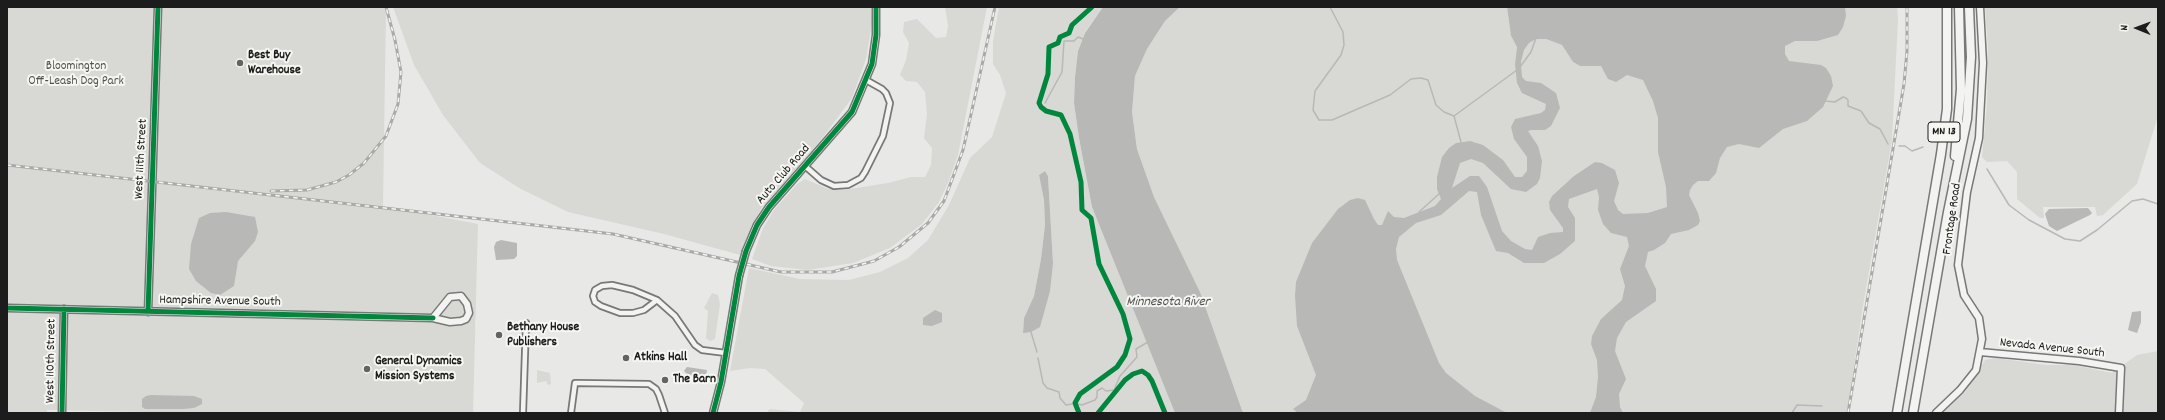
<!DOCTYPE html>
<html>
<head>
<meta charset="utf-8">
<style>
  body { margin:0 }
  #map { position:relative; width:2165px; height:420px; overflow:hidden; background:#e8e8e6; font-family:Dekko,sans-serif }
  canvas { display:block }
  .frame { position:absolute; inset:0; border:8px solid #1c1c1c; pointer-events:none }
  .north { position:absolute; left:2117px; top:8px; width:40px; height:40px; -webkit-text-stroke:3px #f6f6f2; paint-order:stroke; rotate:271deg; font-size:11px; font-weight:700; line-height:16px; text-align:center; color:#1c1c1c }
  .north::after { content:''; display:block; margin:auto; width:14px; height:18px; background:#1c1c1c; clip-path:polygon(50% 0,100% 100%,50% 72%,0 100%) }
</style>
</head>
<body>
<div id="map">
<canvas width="2165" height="420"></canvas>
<div class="frame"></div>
<div class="north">N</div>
</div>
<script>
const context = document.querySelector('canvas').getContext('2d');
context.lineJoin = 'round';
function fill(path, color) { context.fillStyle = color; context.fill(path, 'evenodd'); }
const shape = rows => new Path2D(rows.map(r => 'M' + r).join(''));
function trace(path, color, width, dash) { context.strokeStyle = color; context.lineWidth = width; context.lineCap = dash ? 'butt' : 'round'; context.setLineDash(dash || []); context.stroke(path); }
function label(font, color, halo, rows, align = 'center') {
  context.font = font + ' Dekko,sans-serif'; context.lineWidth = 4; context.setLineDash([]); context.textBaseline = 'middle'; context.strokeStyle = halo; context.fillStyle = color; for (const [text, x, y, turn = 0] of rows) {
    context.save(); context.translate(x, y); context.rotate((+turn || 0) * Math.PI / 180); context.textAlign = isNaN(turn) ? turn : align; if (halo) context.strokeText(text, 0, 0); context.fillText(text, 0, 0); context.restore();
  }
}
fill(shape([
  [7,7,386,7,383,206,478,224,473,413,195,413,47,410,47,413,7,413],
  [393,7,871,7,872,23,866,59,852,98,824,136,761,209,740,255,664,234,568,212,521,189,480,163,443,115,414,65],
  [945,7,987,7,958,155,948,183,939,202,922,224,890,248,853,263,808,270,771,266,752,259,763,228,774,210,797,184,805,179,828,189,844,190,888,183,911,177,925,177,931,165,932,148,924,138,927,114,925,92,917,82,906,81,900,75,906,60,909,43,903,32,904,22,917,19,936,38,946,37,948,26],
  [999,7,1103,7,1085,32,1078,51,1075,77,1074,103,1079,138,1092,207,1175,413,766,413,770,409,800,412,804,403,765,369,750,368,730,371,749,268,800,279,849,280,880,272,908,258,928,240,949,205,970,158,992,137,1006,93,1000,75,993,64,993,41],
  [1045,171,1048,176,1053,263,1023,333,1024,318,1034,296,1041,259,1045,225,1044,200,1039,175],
  [1180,7,1507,7,1511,36,1517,47,1515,64,1522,77,1521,62,1524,50,1529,43,1536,39,1546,39,1562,45,1573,62,1580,66,1582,7,1897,7,1898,19,1892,140,1863,306,1847,413,1243,413,1200,292,1154,197,1137,149,1132,112,1135,76,1147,49,1165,21],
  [1985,7,2158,7,2158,116,2137,184,2103,215,2097,216,2095,207,2043,207,2044,218,2040,218,2017,199,2017,172,2007,161,1987,162,1982,157,1987,104,1988,48],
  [712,293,718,295,720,304,715,339,710,341,706,338,708,311,704,308],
  [2158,351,2158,413,1942,413,1951,403,1965,392,1985,360,1996,358,2046,365,2074,365,2112,373,2137,355],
  [537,370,550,373,551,384,548,385,546,381,537,383]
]), '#d8d8d5');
fill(shape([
  [1103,7,1180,7,1165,21,1147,49,1135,76,1132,112,1137,149,1154,197,1200,292,1243,413,1175,413,1092,207,1079,138,1074,103,1075,77,1078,51,1085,33],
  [1507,7,1845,7,1846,16,1843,27,1838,35,1817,41,1795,41,1785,46,1785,54,1789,61,1821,65,1826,68,1831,76,1833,86,1823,107,1807,121,1783,129,1759,148,1739,144,1727,147,1720,158,1716,173,1709,181,1698,181,1693,185,1690,190,1689,195,1698,213,1700,221,1698,225,1689,230,1671,234,1665,243,1654,250,1648,252,1645,266,1656,289,1656,301,1626,322,1617,338,1615,351,1626,379,1619,394,1620,407,1623,413,1590,413,1596,397,1598,377,1597,360,1591,344,1592,336,1601,319,1622,300,1625,286,1620,269,1629,246,1627,237,1611,233,1603,224,1598,210,1599,197,1597,189,1569,199,1568,207,1575,218,1575,241,1560,254,1544,263,1524,263,1508,253,1496,251,1481,215,1477,192,1469,191,1441,215,1416,223,1399,237,1396,249,1397,260,1439,363,1446,373,1475,396,1507,413,1298,413,1293,409,1306,400,1316,375,1297,326,1295,296,1296,282,1312,243,1338,209,1350,200,1358,198,1365,200,1374,219,1378,225,1382,225,1388,211,1394,217,1404,218,1435,206,1441,199,1437,189,1437,177,1442,157,1449,148,1456,143,1470,141,1483,145,1503,160,1515,177,1522,177,1527,171,1527,157,1514,139,1511,127,1515,119,1541,113,1545,110,1546,104,1522,93,1517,83,1515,64,1517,47,1511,36],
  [1536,39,1546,39,1562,45,1573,62,1580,66,1601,66,1608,79,1616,82,1627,75,1643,80,1653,101,1658,118,1658,152,1666,187,1667,207,1648,213,1623,214,1618,210,1614,201,1619,183,1615,170,1602,163,1595,162,1574,176,1552,196,1549,202,1550,210,1563,228,1563,232,1550,233,1538,237,1532,250,1525,249,1511,241,1502,231,1487,187,1479,176,1470,176,1452,188,1460,163,1471,159,1483,163,1511,189,1526,192,1537,184,1540,178,1542,161,1538,146,1528,131,1531,130,1545,130,1551,126,1560,108,1556,93,1541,83,1526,81,1522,77,1521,62,1524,50,1529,43],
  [1045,171,1048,176,1053,263,1050,291,1040,327,1031,332,1023,333,1024,318,1034,296,1041,259,1045,225,1044,200,1039,175],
  [2088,208,2092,213,2090,215,2057,231,2049,226,2045,214,2049,209],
  [226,212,255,217,258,232,255,241,238,261,234,286,220,295,211,293,196,281,189,269,191,244,199,218,210,213],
  [501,240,517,243,517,256,514,259,496,260,494,247,496,242],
  [935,310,942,313,942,322,932,326,923,325,923,318],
  [2141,311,2141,322,2137,333,2128,330,2132,312],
  [687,367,707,370,705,380,698,380,687,374,684,371],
  [151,395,194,396,202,399,202,404,194,408,183,409,145,409,142,407,142,399,146,396]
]), '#b8b8b6');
trace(shape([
  [1330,7,1343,32,1344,45,1341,55,1315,91,1313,110,1319,120,1332,120,1390,95,1411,79,1421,78,1428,80,1436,105,1444,112,1454,116,1461,142],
  [1520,67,1531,52,1536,38],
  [1825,101,1835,102,1843,97,1846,98,1848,100,1848,106,1861,111,1869,123,1880,129,1888,144],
  [1045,103,1062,72,1064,41,1074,41,1078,37,1083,39],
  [1454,116,1517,70],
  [1899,146,1905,146,1912,151,1923,147],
  [1987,169,2009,205,2029,220,2065,239,2080,241,2097,230,2132,201,2143,199,2158,204],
  [1419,212,1440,193],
  [1031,332,1037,352],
  [1038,358,1043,383,1047,388,1059,392,1060,398,1066,405,1072,404],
  [1078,404,1082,405,1095,400,1097,397,1097,391,1102,388,1106,391,1114,390,1120,376,1137,357,1136,349,1148,342],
  [1792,413,1797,405,1822,406]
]), '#b8b8b6', 1.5);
const street = shape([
  [805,166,821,180,834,186,848,185,861,178,865,172,883,136,890,103,886,93,882,89,866,80],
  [657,300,633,290,612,285,602,286,595,290,593,296,595,302,601,306,620,313,633,313,644,310,657,300,675,316,695,345,702,350,726,353],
  [523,413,526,323],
  [571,413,575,383,577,383,649,384,656,389,659,395,665,413]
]);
const secondary = shape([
  [746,251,757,225,769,207,852,112,872,64,876,35,876,7],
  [7,308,433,318,450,322,461,321,466,319,469,313,467,304,461,296,450,297,433,318],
  [148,312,158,7],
  [1980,352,2079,361,2121,368,2119,413],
  [62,413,64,309],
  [713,413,721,382,739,276],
  [1936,413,1960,390,1976,370,1982,339,1979,318,1964,295,1958,265,1967,192,1979,138,1983,63,1980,7]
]);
const highway = shape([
  [1955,156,1961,89,1959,7],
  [1897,413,1941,154,1947,109,1947,7],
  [1913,413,1948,212,1967,119,1971,57,1969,7]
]);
trace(street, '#787877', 8);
trace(secondary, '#787877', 9);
trace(highway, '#787877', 11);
trace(street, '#f3f3f1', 4.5);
trace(secondary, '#f3f3f1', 6);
trace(highway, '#f3f3f1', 8);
const rail = shape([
  [7,165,613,234,781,272,832,272,874,261,899,247,928,223,944,201,963,150,995,7],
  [271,191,307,190,336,182,349,175,364,163,386,136,398,104,401,72,395,40,386,7],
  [1848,413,1904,84,1907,51,1907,7]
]);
trace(rail, '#a9a9a8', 3);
trace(rail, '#f6f6f2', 1.5, [4.5]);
const secondaryBridge = shape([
  [739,276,746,251]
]);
trace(secondaryBridge, '#787877', 9, []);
trace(secondaryBridge, '#f3f3f1', 6);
trace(shape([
  [7,308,433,318],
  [148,312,158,7],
  [62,413,64,309],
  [713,413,721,382,739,276,746,251,757,225,769,207,852,112,872,64,876,35,876,7],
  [1079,413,1075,403,1080,394,1117,367,1125,355,1130,339,1123,314,1099,264,1091,218,1082,210,1081,182,1070,134,1061,115,1046,111,1041,107,1039,103,1048,74,1049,47,1058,43,1060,37,1069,33,1072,25,1092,7],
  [1098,413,1125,380,1133,374,1142,371,1148,375,1152,381,1165,413]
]), '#00873e', 5);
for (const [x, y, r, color] of [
  [240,63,4,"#636363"],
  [499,335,4,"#636363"],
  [626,358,4,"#636363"],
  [367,369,4,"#636363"],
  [665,380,4,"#636363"]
]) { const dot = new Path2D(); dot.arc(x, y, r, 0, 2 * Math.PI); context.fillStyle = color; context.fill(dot); trace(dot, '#f6f6f2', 1.5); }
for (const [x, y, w] of [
  [1944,132,32]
]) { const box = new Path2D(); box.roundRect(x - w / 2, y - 10, w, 20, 3); context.fillStyle = '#f6f6f2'; context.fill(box); trace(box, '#1c1c1c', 1); }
label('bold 12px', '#1c1c1c', null, [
  ["MN 13",1944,132]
]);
label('bold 13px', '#1c1c1c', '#f6f6f2', [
  ["Best Buy",248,56],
  ["Warehouse",248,71],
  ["Bethany House",507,328],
  ["Publishers",507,343],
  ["Atkins Hall",634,358],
  ["General Dynamics",375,362],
  ["Mission Systems",375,377],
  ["The Barn",673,380]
], 'left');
label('13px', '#51514f', '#f6f6f2', [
  ["Bloomington",76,67],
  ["Off-Leash Dog Park",76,82]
]);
label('13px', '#1c1c1c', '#f6f6f2', [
  ["West 111th Street",142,159,-87],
  ["Auto Club Road",784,175,-49],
  ["Frontage Road",1953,219,-82],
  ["Hampshire Avenue South",220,302,1],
  ["Nevada Avenue South",2052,349,6],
  ["West 110th Street",52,361,-89]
]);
label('italic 14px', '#525251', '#f6f6f2', [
  ["Minnesota River",1168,303]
]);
</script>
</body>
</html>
